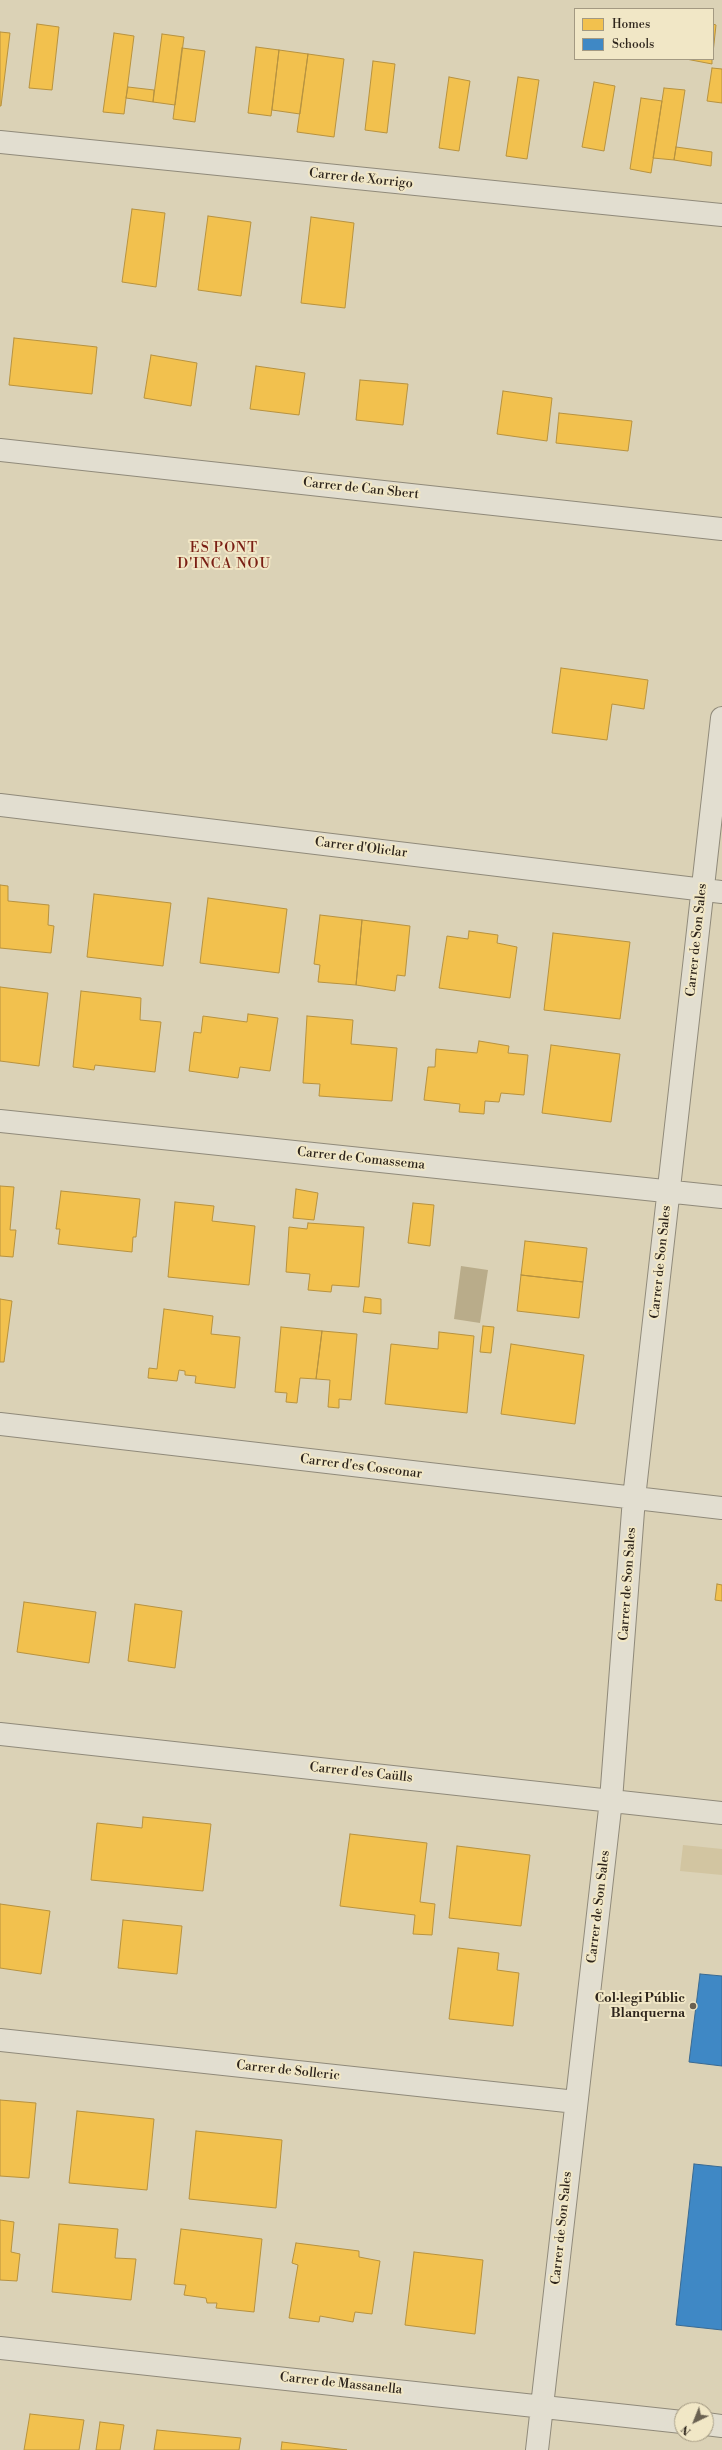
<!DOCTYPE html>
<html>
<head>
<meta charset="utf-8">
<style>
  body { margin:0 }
  #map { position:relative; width:722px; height:2450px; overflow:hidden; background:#dbd2b6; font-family:"Libre Bodoni",serif }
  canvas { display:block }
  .legend { position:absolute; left:574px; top:8px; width:140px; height:52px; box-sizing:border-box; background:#f1e7c6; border:1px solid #a39982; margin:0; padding:5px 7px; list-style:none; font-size:12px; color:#2d241b }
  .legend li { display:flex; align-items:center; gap:8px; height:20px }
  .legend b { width:20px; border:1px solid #a39982 }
  .north { position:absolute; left:674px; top:2402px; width:40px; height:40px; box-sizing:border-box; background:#f1e7c6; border:1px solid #a39982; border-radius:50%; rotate:223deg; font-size:11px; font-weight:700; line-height:16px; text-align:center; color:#2d241b }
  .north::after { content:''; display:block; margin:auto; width:14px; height:18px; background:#6a6151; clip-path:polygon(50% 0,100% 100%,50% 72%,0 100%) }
</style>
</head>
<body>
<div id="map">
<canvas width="722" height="2450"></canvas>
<ul class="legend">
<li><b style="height:11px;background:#f2c14e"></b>Homes</li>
<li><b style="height:11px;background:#3f88c5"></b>Schools</li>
</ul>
<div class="north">N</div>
</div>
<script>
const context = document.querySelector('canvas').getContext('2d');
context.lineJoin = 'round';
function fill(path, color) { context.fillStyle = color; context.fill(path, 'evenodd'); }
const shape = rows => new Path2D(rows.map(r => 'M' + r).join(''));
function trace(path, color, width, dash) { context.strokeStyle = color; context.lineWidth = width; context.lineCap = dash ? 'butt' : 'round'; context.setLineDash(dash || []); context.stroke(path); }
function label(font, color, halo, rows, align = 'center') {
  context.font = font + ' "Libre Bodoni",serif'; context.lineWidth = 4; context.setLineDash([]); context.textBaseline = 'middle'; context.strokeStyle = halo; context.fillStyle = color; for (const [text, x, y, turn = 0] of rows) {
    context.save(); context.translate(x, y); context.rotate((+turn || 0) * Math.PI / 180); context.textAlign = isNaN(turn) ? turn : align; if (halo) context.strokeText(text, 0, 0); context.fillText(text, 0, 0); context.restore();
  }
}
fill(shape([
  [683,1845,722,1849,722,1875,680,1871]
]), '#d2c5a1');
fill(shape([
  [461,1266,488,1270,480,1323,454,1319]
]), '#b9ac8a');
const homes = shape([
  [37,24,59,27,52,90,29,88,37,24],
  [713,24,716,25,713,53,713,24],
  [0,32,10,33,1,106,0,106,0,32],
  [114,33,134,36,124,114,103,112,114,33],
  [162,34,184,37,175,105,153,102,162,34],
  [256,47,279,50,271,116,248,113,256,47],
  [182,48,205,51,195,122,173,119,182,48],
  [279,50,308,54,300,114,272,110,279,50],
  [308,54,344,59,334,137,297,132,308,54],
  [686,59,712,59,712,64,686,59],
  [373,61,395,64,387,133,365,130,373,61],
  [712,68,722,69,722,103,707,101,712,68],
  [449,77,470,81,459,151,439,148,449,77],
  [518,77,539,80,527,159,506,156,518,77],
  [594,82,615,86,604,151,582,147,594,82],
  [128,87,154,90,153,102,126,98,128,87],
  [664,88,685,90,674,160,653,158,664,88],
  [641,98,662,101,651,173,630,169,641,98],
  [676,147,712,152,711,166,674,160,676,147],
  [132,209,165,213,156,287,122,282,132,209],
  [208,216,251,222,241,296,198,290,208,216],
  [311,217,354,223,345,308,301,303,311,217],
  [14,338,97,347,92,394,9,385,14,338],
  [151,355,197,363,191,406,144,398,151,355],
  [256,366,305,373,299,415,250,409,256,366],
  [360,380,408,384,403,425,356,420,360,380],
  [503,391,552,398,547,441,497,434,503,391],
  [559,413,632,421,628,451,556,443,559,413],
  [561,668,648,680,644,709,612,704,607,740,552,733,561,668],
  [0,885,8,886,8,901,49,905,48,925,54,926,51,953,0,948,0,885],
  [94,894,171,903,163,966,87,957,94,894],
  [208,898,287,909,279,973,200,963,208,898],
  [320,915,362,920,356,985,318,982,320,965,314,964,320,915],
  [362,920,410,926,405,976,397,975,395,991,356,985,362,920],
  [469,931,498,935,497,943,517,947,510,998,439,988,447,936,468,939,469,931],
  [553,933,630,942,620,1019,544,1010,553,933],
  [0,987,48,993,39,1066,0,1061,0,987],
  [81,991,141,998,140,1020,161,1022,155,1072,95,1065,94,1070,73,1067,81,991],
  [248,1014,278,1018,270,1071,240,1067,238,1078,189,1071,194,1032,201,1033,203,1016,247,1022,248,1014],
  [307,1016,353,1020,351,1044,397,1048,392,1101,319,1096,320,1084,303,1083,307,1016],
  [479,1041,509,1046,508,1053,528,1055,524,1095,501,1093,499,1102,485,1101,484,1114,459,1112,460,1104,424,1100,428,1067,435,1067,436,1049,477,1053,479,1041],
  [551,1045,620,1054,611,1122,542,1113,551,1045],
  [0,1186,14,1187,10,1230,16,1230,13,1257,0,1256,0,1186],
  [296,1189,318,1193,314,1220,293,1218,296,1189],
  [61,1191,140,1199,136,1237,133,1237,132,1252,58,1244,60,1229,56,1229,61,1191],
  [175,1202,214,1206,212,1221,255,1226,249,1285,168,1277,175,1202],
  [413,1203,434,1205,430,1246,408,1243,413,1203],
  [308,1223,364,1227,359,1287,332,1285,331,1292,308,1290,310,1274,286,1272,289,1227,307,1229,308,1223],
  [525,1241,587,1248,583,1282,521,1275,525,1241],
  [521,1275,583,1282,579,1318,517,1311,521,1275],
  [365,1297,381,1299,381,1314,363,1312,365,1297],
  [0,1299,12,1301,4,1362,0,1362,0,1299],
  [164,1309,213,1316,211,1334,240,1337,235,1388,195,1383,196,1376,185,1375,185,1371,179,1370,177,1381,148,1378,149,1368,157,1369,164,1309],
  [483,1326,494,1327,491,1353,480,1352,483,1326],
  [281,1327,322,1331,316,1379,300,1378,297,1403,286,1402,287,1393,275,1392,281,1327],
  [322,1331,357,1334,351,1400,339,1399,339,1408,328,1407,330,1380,316,1379,322,1331],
  [439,1332,474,1336,467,1413,385,1404,391,1344,438,1349,439,1332],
  [511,1344,584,1355,575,1424,501,1414,511,1344],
  [717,1584,722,1585,722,1601,715,1600,717,1584],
  [24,1602,96,1612,89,1663,17,1652,24,1602],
  [135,1604,182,1611,175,1668,128,1661,135,1604],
  [143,1817,211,1824,203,1891,91,1880,97,1823,142,1828,143,1817],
  [350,1834,427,1843,420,1902,435,1904,432,1935,413,1934,415,1915,340,1906,350,1834],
  [457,1846,530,1855,521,1926,449,1918,457,1846],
  [0,1904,50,1911,41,1974,0,1968,0,1904],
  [123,1920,182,1926,177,1974,118,1968,123,1920],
  [458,1948,499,1953,497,1970,519,1973,513,2026,449,2019,458,1948],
  [0,2100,36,2103,29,2178,0,2176,0,2100],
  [77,2111,154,2119,147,2190,69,2183,77,2111],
  [196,2131,282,2140,276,2208,189,2199,196,2131],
  [0,2220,14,2222,11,2252,20,2254,17,2281,0,2280,0,2220],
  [59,2224,118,2229,115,2258,136,2259,131,2300,52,2292,59,2224],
  [181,2229,262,2239,254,2312,216,2308,217,2303,207,2303,206,2298,184,2295,186,2285,174,2284,181,2229],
  [296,2243,359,2251,359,2257,380,2261,372,2314,355,2312,353,2322,320,2316,319,2322,289,2318,298,2265,292,2263,296,2243],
  [414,2252,483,2260,475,2334,405,2325,414,2252],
  [30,2414,84,2420,79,2450,24,2450,30,2414],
  [100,2422,124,2425,120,2450,96,2450,100,2422],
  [157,2430,241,2438,239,2450,154,2450,157,2430],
  [282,2442,347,2450,281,2450,282,2442]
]);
fill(homes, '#f2c14e');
trace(homes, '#b7923f', 1);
const schools = shape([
  [700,1974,722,1976,722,2066,689,2062,700,1974],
  [694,2164,722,2167,722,2330,676,2325,694,2164]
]);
fill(schools, '#3f88c5');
trace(schools, '#3a6a92', 1);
const street = shape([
  [0,142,722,215],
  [0,450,722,529],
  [0,805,722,892],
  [0,1121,722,1197],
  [0,1424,722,1508],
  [0,1734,722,1813],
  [0,2040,576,2102],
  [0,2348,682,2422],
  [706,2424,722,2426],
  [537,2450,611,1800,634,1498,722,718]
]);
trace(street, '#908a7a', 24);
trace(street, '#e2ded0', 22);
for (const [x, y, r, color] of [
  [693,2006,4,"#6a6151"]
]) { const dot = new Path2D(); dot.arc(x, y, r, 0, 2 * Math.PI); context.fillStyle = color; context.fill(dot); trace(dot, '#f1e7c6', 1.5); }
label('13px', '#2d241b', '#f1e7c6', [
  ["Carrer de Xorrigo",361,179,6],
  ["Carrer de Can Sbert",361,489,6],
  ["Carrer d'Oliclar",361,848,7],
  ["Carrer de Son Sales",697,940,-84],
  ["Carrer de Comassema",361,1159,6],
  ["Carrer de Son Sales",661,1262,-84],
  ["Carrer d'es Cosconar",361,1467,7],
  ["Carrer de Son Sales",628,1584,-86],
  ["Carrer d'es Caülls",361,1773,6],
  ["Carrer de Son Sales",599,1907,-83],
  ["Carrer de Solleric",288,2071,6],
  ["Carrer de Son Sales",562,2228,-84],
  ["Carrer de Massanella",341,2384,6]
]);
label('bold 13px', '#2d241b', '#f1e7c6', [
  ["Col·legi Públic",685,1999],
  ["Blanquerna",685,2014]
], 'right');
context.letterSpacing = '1px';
label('14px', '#7a1f14', '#f1e7c6', [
  ["ES PONT",224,549],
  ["D'INCA NOU",224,565]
]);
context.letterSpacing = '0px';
</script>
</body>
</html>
